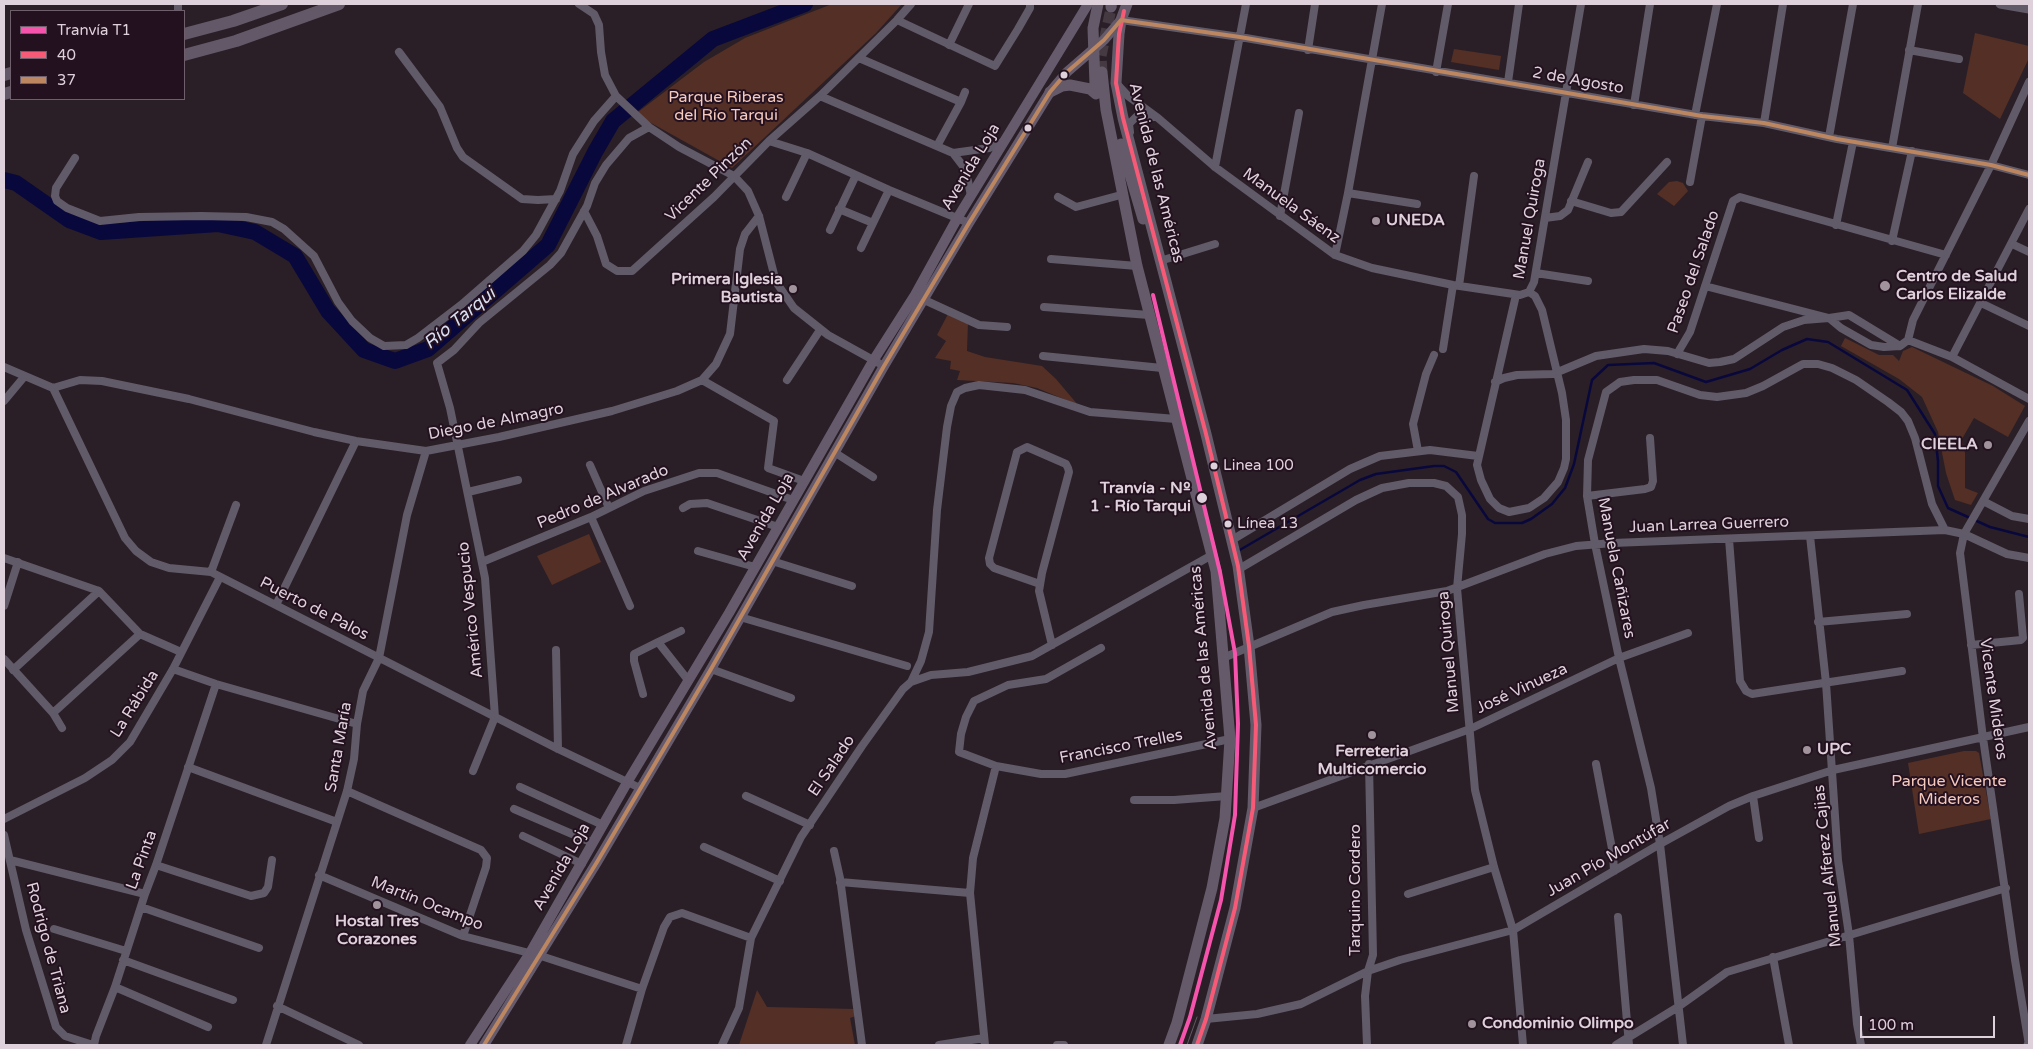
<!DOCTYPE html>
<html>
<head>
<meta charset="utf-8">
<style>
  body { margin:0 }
  #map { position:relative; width:2033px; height:1049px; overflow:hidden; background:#2a1f27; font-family:"Varela Round",sans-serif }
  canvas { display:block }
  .frame { position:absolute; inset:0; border:5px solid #dfd1db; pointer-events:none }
  .legend { position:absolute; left:10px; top:10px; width:175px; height:90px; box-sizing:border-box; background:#241120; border:1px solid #6f5e6b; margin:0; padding:6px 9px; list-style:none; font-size:15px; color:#dfd1db }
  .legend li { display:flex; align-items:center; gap:10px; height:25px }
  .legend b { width:25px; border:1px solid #6f5e6b }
  .scale { position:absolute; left:1860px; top:1016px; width:135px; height:22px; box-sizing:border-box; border:2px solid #dfd1db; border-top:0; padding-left:6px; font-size:15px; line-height:18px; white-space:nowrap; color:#dfd1db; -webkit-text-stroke:4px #241120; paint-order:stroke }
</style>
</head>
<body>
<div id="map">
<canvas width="2033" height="1049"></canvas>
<div class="frame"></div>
<ul class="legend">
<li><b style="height:6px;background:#f653ac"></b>Tranvía T1</li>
<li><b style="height:6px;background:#f75a77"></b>40</li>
<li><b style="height:6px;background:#bb8660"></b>37</li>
</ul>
<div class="scale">100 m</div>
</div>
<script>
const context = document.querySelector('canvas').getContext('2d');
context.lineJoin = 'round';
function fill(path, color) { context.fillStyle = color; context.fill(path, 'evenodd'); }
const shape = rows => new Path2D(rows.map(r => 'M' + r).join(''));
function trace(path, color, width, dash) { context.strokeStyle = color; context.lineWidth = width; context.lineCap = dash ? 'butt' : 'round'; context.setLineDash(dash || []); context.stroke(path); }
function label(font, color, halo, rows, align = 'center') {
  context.font = font + ' "Varela Round",sans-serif'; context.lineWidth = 4; context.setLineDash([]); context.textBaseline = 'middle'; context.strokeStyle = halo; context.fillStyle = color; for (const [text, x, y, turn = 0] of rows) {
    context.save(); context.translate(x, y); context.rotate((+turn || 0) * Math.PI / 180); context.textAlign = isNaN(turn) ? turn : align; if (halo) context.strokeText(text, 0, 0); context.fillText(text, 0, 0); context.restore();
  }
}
fill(shape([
  [832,4,902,4,876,33,732,168,644,119,638,112,704,62,745,38],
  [1975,33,2029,46,2029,58,2000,119,1963,93],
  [1454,49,1501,56,1499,70,1451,62],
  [1677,181,1683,183,1688,191,1674,206,1657,194,1669,182],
  [948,314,968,323,967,351,985,357,1042,366,1056,379,1078,405,1037,388,1013,383,957,380,960,371,950,369,951,361,935,358,946,341,937,335],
  [1845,338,1879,355,1893,355,1899,361,1903,351,1912,347,1993,386,2025,406,2008,437,1974,418,1962,439,1965,453,1965,488,1978,493,1971,505,1955,500,1946,473,1938,432,1922,397,1899,379,1841,346],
  [589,534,601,562,552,585,537,556],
  [1964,751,1976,751,1979,753,1991,819,1919,834,1908,763],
  [757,990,767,1007,855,1009,856,1016,850,1018,855,1045,739,1045]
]), '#542f25');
trace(shape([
  [1238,551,1360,480,1376,474,1434,466,1444,466,1456,472,1488,519,1495,523,1522,523,1531,519,1552,504,1565,488,1574,464,1592,380,1608,365,1654,363,1706,382,1750,369,1782,350,1807,339,1828,342,1907,390,1935,434,1938,461,1938,486,1948,508,1990,527,2029,537]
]), '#09083d', 2.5);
trace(shape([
  [4,180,16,183,69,220,101,232,218,224,255,232,295,256,328,311,364,350,395,361,428,349,548,245,595,152,613,121,713,39,805,4]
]), '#09083d', 16);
trace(shape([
  [1102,72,1101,56,1112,4]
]), '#453a42', 11, [11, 5.5]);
trace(shape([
  [178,4,178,11],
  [579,4,594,14,599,25,601,52,605,75,616,96,649,127,679,147,734,176,748,191,759,216,776,282,794,308,828,335,884,366],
  [897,20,995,66,1018,29,1030,8,1030,4],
  [1121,20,1240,37,1702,116,1764,123,1837,139,1991,165,2029,175],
  [949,45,969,4],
  [1308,50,1315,4],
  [1909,50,1959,59],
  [399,52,440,107,457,148,463,157,522,199,538,200,556,199],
  [859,58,961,102,937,146],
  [1436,72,1448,4],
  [1508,82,1519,4],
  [1117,84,1128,96,1158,118,1215,167,1335,255,1372,268,1453,285,1520,295,1529,292,1534,282,1581,4],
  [820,96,953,153,963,166,968,181,971,196],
  [961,102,965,92],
  [1634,105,1650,4],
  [1695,115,1717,4],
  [1764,123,1783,4],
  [1130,132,1129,124,1136,117,1144,115,1154,117],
  [1829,137,1853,4],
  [769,141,807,153,889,190,969,223],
  [1892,148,1918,4],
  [953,153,989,148,1003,142],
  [75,158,56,188,55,196,57,201,67,208,100,221,139,217,201,216,246,217,272,222,284,229,314,256,338,302,352,321,370,338,384,346,406,345,418,338,461,305,523,251,536,235,560,191,573,154,594,121,616,96],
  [1215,167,1246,4],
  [1690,182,1702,116],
  [1348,193,1417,204],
  [786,197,807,153],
  [1058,197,1076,207,1117,196],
  [1571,201,1611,213,1621,212,1667,162],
  [839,209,873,223],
  [584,211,597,236,606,264,617,271,632,271,714,197,769,141,820,96,897,20,911,4],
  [1280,216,1299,113],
  [1545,218,1560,216,1568,210,1588,162],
  [1836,225,1853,142],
  [830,230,856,175],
  [1892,241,1912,151],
  [2012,244,2029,252],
  [861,248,889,190],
  [1335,255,1348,193,1382,4],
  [1051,259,1137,266],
  [1160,261,1215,244],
  [1536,273,1588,281],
  [1459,286,1474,176],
  [1705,286,1829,318,1849,315,1900,346],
  [1516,295,1477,465,1481,480,1490,499,1499,508,1509,512,1529,508,1544,498,1558,482,1564,468,1566,459,1566,420,1562,393,1542,310,1535,296,1529,292],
  [920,298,979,325,1007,327],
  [1981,303,2029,326],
  [1044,307,1149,315],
  [1908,340,1952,357,2029,399],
  [1443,349,1453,285],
  [1677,354,1690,332,1733,201,1740,197,1946,255],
  [1043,356,1162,368],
  [1952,357,2029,209],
  [4,367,53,388,80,380,102,381,189,399,314,432,356,441,426,451,499,437,612,411,677,391,702,380,716,364,730,334,740,249,745,234,759,216],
  [702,380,774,421,768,468,804,481],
  [787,380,820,330],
  [1495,382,1504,378,1517,375,1553,374,1596,356,1644,349,1668,351,1709,363,1720,362,1734,359,1783,327,1804,320,1829,318,1841,328,1871,345,1884,347,1900,346,1908,340,1913,320,1991,165,2029,82],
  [53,388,125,538,136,551,151,562,169,568,211,572,558,749,640,788],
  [4,401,24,377],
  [1418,451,1413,424,1426,374,1434,355],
  [834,452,873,477],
  [590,465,609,508],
  [468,492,518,480],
  [1587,496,1645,489,1651,487,1653,481,1650,438],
  [1983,501,2012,516,2029,519],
  [683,508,690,504,707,503,778,527],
  [591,517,630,606],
  [1810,536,1826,683,1838,860,1849,935,1857,1024,1861,1045],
  [1729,539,1740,681,1746,691,1752,694,1902,671],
  [1232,540,1350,469,1380,456,1430,450,1478,456],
  [698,551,755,567],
  [4,558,99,591,140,634,181,652],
  [772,561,852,586],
  [482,562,591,517,644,491,699,473,717,473,793,500],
  [1239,569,1356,500,1382,488,1409,483,1434,483,1446,486,1458,497,1462,515,1462,534,1457,588,1475,790,1494,867,1513,930,1523,1045],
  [211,572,236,505],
  [1040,584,994,568,990,564,989,558,1017,452,1027,447,1066,464,1068,468,1069,472,1042,573,1039,591,1052,645],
  [276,605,356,441],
  [4,606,18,562],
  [740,617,907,666],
  [1818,622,1907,614],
  [658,642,681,631],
  [1971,645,2021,640,2023,638,2019,594],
  [1101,648,1046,679,1008,685,974,701,966,717,961,734,959,752,996,766,1041,774,1065,774,1230,739],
  [556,650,558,749],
  [1223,658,1332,612,1364,605,1447,591,1545,554,1576,546,1613,543,1945,530,1964,534,2007,554,2029,558],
  [4,659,53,713,62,728],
  [173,669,216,684,357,724],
  [711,669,791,698],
  [13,670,99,591],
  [911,682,931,675,968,672,1032,656,1212,555],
  [643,694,634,661,634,654,658,642,688,680],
  [53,713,140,634],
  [1596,764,1613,854,1614,871],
  [188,767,337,822],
  [473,771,495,717,485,578,450,408,437,363,454,350,479,323,550,265,561,253,587,206,595,183,606,165,629,138,649,127],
  [520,787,603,825],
  [347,791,481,850,487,858,486,867,463,936],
  [746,796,810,825],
  [1753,796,1759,838],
  [1134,800,1174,800,1227,796],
  [1253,808,1470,729,1619,658,1688,633],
  [514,809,593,843],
  [4,819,85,778,112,760,130,742,173,669,220,577],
  [4,835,26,930,56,1027,65,1036,93,1045],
  [523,836,582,864],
  [704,847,780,881],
  [834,851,840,878,862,1045],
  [10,860,145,894],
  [156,865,251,896,264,893,268,887,272,860],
  [319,875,463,936,541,956,642,989],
  [840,882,970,893],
  [1408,894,1494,867],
  [141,907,259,948],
  [1618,917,1629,1045],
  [54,929,126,951],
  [1773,957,1789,1045],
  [123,960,233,1000],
  [115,987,208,1027],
  [277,1006,359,1045],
  [1206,1019,1257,1014,1301,1004,1368,971,1400,960,1513,930,1660,844,1729,806,1753,796,1833,770,2029,727],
  [94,1045,96,1036,115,987,145,894,156,865,216,684],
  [266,1045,347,791,354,759,357,724,363,691,379,658,407,515,426,451],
  [626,1045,642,989,664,927,670,917,682,913,751,938,801,837,862,746,903,689,911,682,921,661,929,632,937,510,947,427,951,406,957,392,965,388,979,385,1025,390,1090,412,1176,419],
  [722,1045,739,1008,751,938],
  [939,1045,984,1038],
  [985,1045,970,893,973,858,996,766],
  [1057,1045,1064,1045],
  [1367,1045,1365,996,1368,971,1373,955,1369,764],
  [1616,1045,1678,1007,1727,972,2006,888],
  [1683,1045,1660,844,1651,788,1619,658,1595,544,1587,496,1588,460,1606,392,1620,382,1634,380,1657,380,1700,395,1717,397,1746,393,1763,386,1803,364,1818,364,1832,368,1856,380,1888,402,1901,412,1908,421,1915,438,1932,504,1945,530],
  [2029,1045,2015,960,1983,738,1960,553,1964,534,2029,421]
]), '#615a68', 8);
trace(shape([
  [2000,4,2029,9],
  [2028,1045,2029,1044]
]), '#615a68', 9);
trace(shape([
  [470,1045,530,953,628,781,729,613,873,361,915,295,958,217,1088,4],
  [484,1045,597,862,711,669,884,366,969,223,1050,92,1067,72,1104,40,1121,20]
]), '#655b6d', 10);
trace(shape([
  [1127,4,1121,20,1119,34,1116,83,1123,118,1206,434,1238,566,1249,646,1256,725,1253,808,1235,908,1206,1019,1197,1045],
  [1111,7,1111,4],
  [1102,72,1106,110,1137,266,1216,571,1230,739,1225,818,1212,888,1177,1023,1169,1045],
  [1095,85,1093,28,1098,4],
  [1050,92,1062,86,1070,85,1090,89,1096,94],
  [1121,144,1143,219]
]), '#645a6a', 11);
trace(shape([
  [184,34,233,21,282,4],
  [184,55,236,41,339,4],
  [4,75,11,73],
  [4,94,11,92]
]), '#625868', 12);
trace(shape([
  [1187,1045,1197,1017]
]), '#615a63', 1);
trace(shape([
  [1124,11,1119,34,1116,83,1123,118,1206,434,1238,566,1249,646,1256,725,1253,808,1235,908,1206,1019,1197,1045]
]), '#f75a77', 4);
trace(shape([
  [484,1045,597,862,711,669,884,366,969,223,1050,92,1067,72,1104,40,1121,20,1240,37,1702,116,1764,123,1837,139,1991,165,2029,175]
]), '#bb8660', 4);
trace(shape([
  [1153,295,1220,572,1235,653,1238,724,1235,815,1221,900,1190,1017,1180,1045]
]), '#f653ac', 4);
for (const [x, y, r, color] of [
  [1064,75,4.5,"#dfd1db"],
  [1028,128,4.5,"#dfd1db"],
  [1376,221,5,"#a0939c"],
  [1885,286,6,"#a0939c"],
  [793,289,5,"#a0939c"],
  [1988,445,5,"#a0939c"],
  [1214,466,4.5,"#dfd1db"],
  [1202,498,6,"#dfd1db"],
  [1228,524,4.5,"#dfd1db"],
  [1372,735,5,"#a0939c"],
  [1807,750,5,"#a0939c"],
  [377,905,5,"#a0939c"],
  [1472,1024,5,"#a0939c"]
]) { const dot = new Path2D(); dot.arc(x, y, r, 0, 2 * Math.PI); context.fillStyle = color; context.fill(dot); trace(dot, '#241120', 2); }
label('15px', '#dfd1db', '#241120', [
  ["Linea 100",1223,466],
  ["Línea 13",1237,524]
], 'left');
label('16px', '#dfd1db', '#241120', [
  ["2 de Agosto",1578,81,10],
  ["Avenida Loja",971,167,-59],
  ["Avenida de las Américas",1156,173,76],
  ["Vicente Pinzón",709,180,-44],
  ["Manuela Sáenz",1291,206,36],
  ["Manuel Quiroga",1530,219,-80],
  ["Paseo del Salado",1694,272,-71],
  ["Diego de Almagro",496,422,-11],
  ["Pedro de Alvarado",603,497,-23],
  ["Avenida Loja",766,517,-60],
  ["Juan Larrea Guerrero",1709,525,-2],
  ["Manuela Cañizares",1616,568,79],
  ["Puerto de Palos",314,609,27],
  ["Américo Vespucio",471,610,-96],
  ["Manuel Quiroga",1449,652,-95],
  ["Avenida de las Américas",1204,658,-95],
  ["José Vinueza",1522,689,-25],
  ["Vicente Mideros",1993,699,82],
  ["La Rábida",135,704,-58],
  ["Santa María",339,747,-80],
  ["Francisco Trelles",1121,747,-11],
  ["El Salado",832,766,-56],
  ["Juan Pío Montúfar",1609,858,-30],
  ["La Pinta",142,860,-70],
  ["Manuel Alferez Cajias",1828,866,-96],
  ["Avenida Loja",562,867,-60],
  ["Tarquino Cordero",1356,890,-90],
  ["Martín Ocampo",427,904,22],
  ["Rodrigo de Triana",48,948,75]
]);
label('16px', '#f6cabc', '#241120', [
  ["Parque Riberas",726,98],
  ["del Río Tarqui",726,116],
  ["Parque Vicente",1949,782],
  ["Mideros",1949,800]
]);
label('bold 16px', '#dfd1db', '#241120', [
  ["UNEDA",1386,221],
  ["Centro de Salud",1896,277],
  ["Carlos Elizalde",1896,295],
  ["Primera Iglesia",783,280,"right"],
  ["Bautista",783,298,"right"],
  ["CIEELA",1978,445,"right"],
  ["UPC",1817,750],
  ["Ferreteria",1372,752,"center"],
  ["Multicomercio",1372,770,"center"],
  ["Hostal Tres",377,922,"center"],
  ["Corazones",377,940,"center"],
  ["Condominio Olimpo",1482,1024]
], 'left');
label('bold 16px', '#dfd1db', '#241120', [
  ["Tranvía - Nº",1191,489],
  ["1 - Río Tarqui",1191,507]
], 'right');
label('italic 18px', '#d8dff2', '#241120', [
  ["Río Tarqui",460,319,-39]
]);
</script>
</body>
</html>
